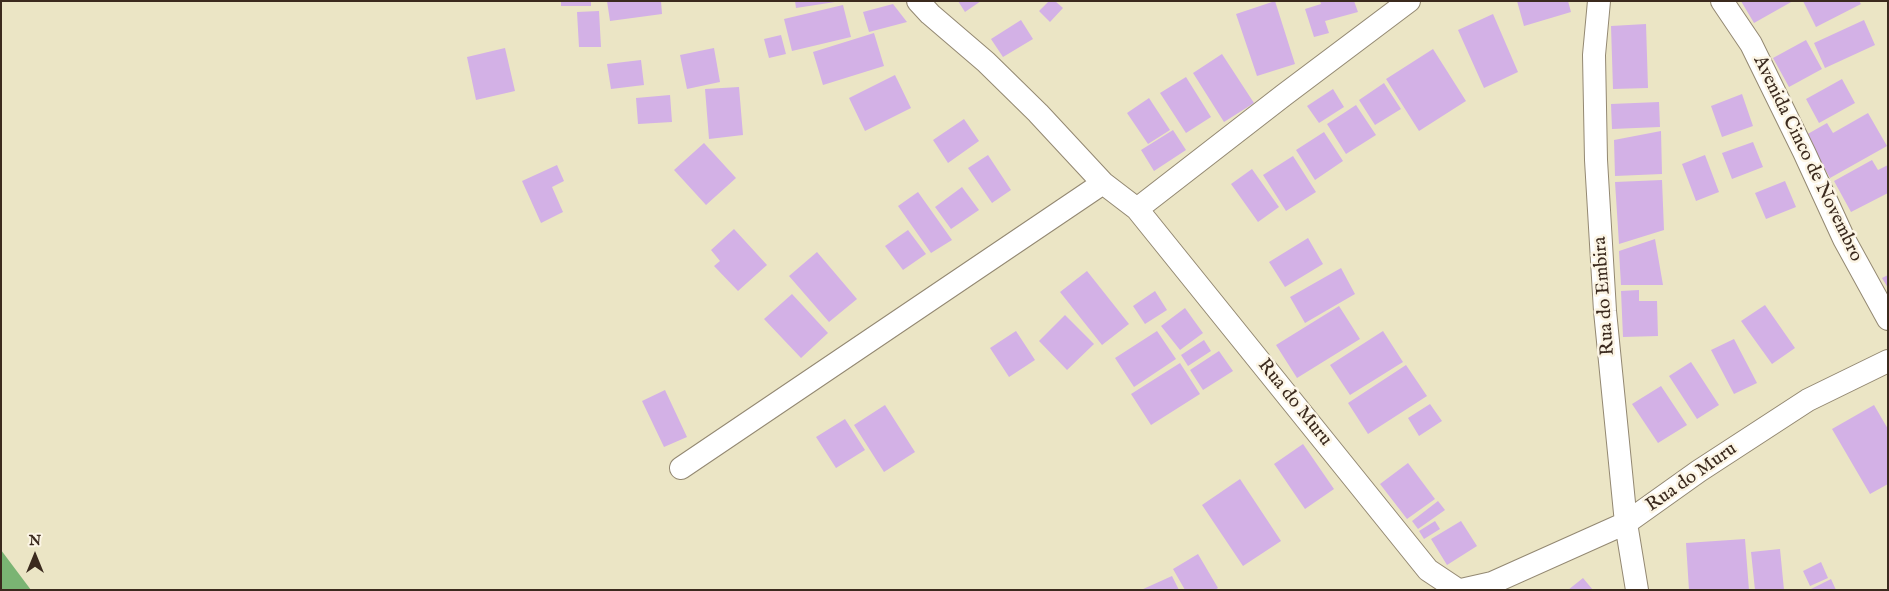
<!DOCTYPE html>
<html>
<head>
<meta charset="utf-8">
<style>
  body { margin:0 }
  #map { position:relative; width:1889px; height:591px; overflow:hidden; background:#ebe5c5; font-family:"IM FELL English",serif }
  canvas { display:block }
  .frame { position:absolute; inset:0; border:2px solid #3b2a1e; pointer-events:none }
  .north { position:absolute; left:10px; top:531px; width:50px; height:50px; -webkit-text-stroke:4px #fcf5e5; paint-order:stroke; rotate:0deg; font-size:14px; font-weight:700; line-height:20px; text-align:center; color:#3b2a1e }
  .north::after { content:''; display:block; margin:auto; width:18px; height:22px; background:#3b2a1e; clip-path:polygon(50% 0,100% 100%,50% 72%,0 100%) }
</style>
</head>
<body>
<div id="map">
<canvas width="1889" height="591"></canvas>
<div class="frame"></div>
<div class="north">N</div>
</div>
<script>
const context = document.querySelector('canvas').getContext('2d');
context.lineJoin = 'round';
function fill(path, color) { context.fillStyle = color; context.fill(path, 'evenodd'); }
const shape = rows => new Path2D(rows.map(r => 'M' + r).join(''));
function trace(path, color, width, dash) { context.strokeStyle = color; context.lineWidth = width; context.lineCap = dash ? 'butt' : 'round'; context.setLineDash(dash || []); context.stroke(path); }
function label(font, color, halo, rows, align = 'center') {
  context.font = font + ' "IM FELL English",serif'; context.lineWidth = 5; context.setLineDash([]); context.textBaseline = 'middle'; context.strokeStyle = halo; context.fillStyle = color; for (const [text, x, y, turn = 0] of rows) {
    context.save(); context.translate(x, y); context.rotate((+turn || 0) * Math.PI / 180); context.textAlign = isNaN(turn) ? turn : align; if (halo) context.strokeText(text, 0, 0); context.fillText(text, 0, 0); context.restore();
  }
}
fill(shape([
  [1,550,31,590,1,590]
]), '#7ab473');
fill(shape([
  [561,1,591,1,591,6,561,6],
  [607,1,661,1,662,14,610,21],
  [795,1,835,1,835,2,796,8],
  [958,1,981,1,965,12],
  [1049,1,1055,1,1063,8,1050,22,1039,11],
  [1275,1,1295,64,1257,76,1236,14],
  [1320,1,1354,1,1358,12,1325,21,1329,33,1314,37,1305,9,1321,4],
  [1517,1,1568,1,1571,12,1524,26],
  [1741,1,1793,1,1754,23],
  [1803,1,1859,1,1861,4,1816,27],
  [893,4,907,22,869,32,863,12],
  [843,5,851,37,792,51,784,19],
  [599,11,601,47,579,47,577,12],
  [1493,14,1518,72,1484,88,1458,30],
  [1021,20,1033,39,1003,57,991,39],
  [1864,20,1875,45,1825,68,1814,43],
  [1646,24,1648,88,1613,89,1611,26],
  [874,33,884,66,823,85,813,52],
  [781,35,786,54,769,58,764,39],
  [1806,40,1822,69,1789,87,1773,58],
  [505,48,515,91,476,100,467,57],
  [714,48,720,82,687,89,680,55],
  [1433,49,1466,101,1419,131,1386,79],
  [1222,54,1254,103,1224,122,1193,73],
  [641,60,644,85,611,89,607,64],
  [895,75,911,108,865,131,849,98],
  [1186,77,1211,117,1186,133,1160,93],
  [1842,79,1855,103,1819,123,1806,99],
  [1384,83,1401,109,1375,125,1359,100],
  [739,87,743,135,709,139,705,89],
  [1333,89,1344,107,1319,123,1307,106],
  [1742,94,1753,126,1722,137,1711,106],
  [670,95,672,122,638,124,636,98],
  [1149,98,1170,130,1148,144,1127,113],
  [1659,102,1660,127,1612,129,1611,104],
  [1356,105,1376,135,1346,154,1327,124],
  [1868,113,1887,146,1830,178,1806,135,1827,123,1833,133],
  [964,119,979,141,948,163,933,140],
  [1173,130,1186,150,1154,171,1141,150],
  [1661,131,1662,174,1615,176,1614,140],
  [1324,132,1343,161,1315,180,1296,150],
  [1753,142,1763,167,1732,179,1722,153],
  [704,143,736,178,706,205,674,170],
  [988,155,1011,190,992,203,968,168],
  [1705,155,1719,192,1696,201,1682,164],
  [1293,156,1316,192,1286,211,1263,175],
  [1872,160,1878,170,1888,165,1888,193,1851,212,1834,181],
  [557,165,564,181,552,187,563,212,541,223,522,181],
  [1252,169,1279,207,1258,222,1231,184],
  [1662,180,1664,230,1619,244,1615,182],
  [1785,181,1796,207,1766,219,1755,193],
  [962,187,979,210,951,229,935,207],
  [918,192,952,240,931,253,898,206],
  [734,229,767,265,738,291,714,266,720,261,711,250],
  [908,230,926,254,903,270,885,246],
  [1308,238,1323,264,1285,287,1269,262],
  [1655,239,1663,285,1621,285,1619,251],
  [817,252,857,299,829,322,789,276],
  [1341,268,1355,294,1305,323,1290,297],
  [1087,271,1129,324,1102,345,1060,292],
  [1888,275,1888,288,1882,278],
  [1639,290,1639,301,1657,301,1658,336,1623,337,1621,291],
  [1155,291,1167,310,1145,324,1133,306],
  [792,294,828,333,801,358,764,319],
  [1765,305,1795,348,1772,364,1741,321],
  [1339,306,1360,339,1297,378,1276,345],
  [1185,308,1203,333,1180,350,1161,326],
  [1065,315,1094,344,1067,370,1039,341],
  [1016,331,1035,360,1009,377,990,348],
  [1157,331,1176,359,1134,387,1115,358],
  [1383,331,1403,362,1350,395,1330,365],
  [1734,339,1757,383,1734,394,1711,350],
  [1204,340,1211,351,1188,366,1181,355],
  [1219,351,1233,371,1203,390,1190,370],
  [1691,362,1719,405,1697,419,1669,376],
  [1180,363,1200,394,1151,425,1131,394],
  [1406,365,1427,396,1368,434,1348,403],
  [1661,386,1687,425,1658,443,1632,404],
  [665,390,687,437,664,447,642,401],
  [1430,404,1442,421,1419,436,1408,418],
  [885,405,915,452,884,472,854,425],
  [1874,405,1888,429,1888,484,1870,494,1832,429],
  [845,419,865,450,836,468,816,437],
  [1303,444,1334,489,1305,509,1274,464],
  [1408,463,1435,499,1407,519,1380,484],
  [1240,479,1281,541,1243,566,1202,505],
  [1438,501,1445,510,1418,529,1412,521],
  [1435,521,1440,529,1424,539,1419,531],
  [1461,521,1477,546,1447,565,1431,539],
  [1745,539,1749,590,1689,590,1686,543],
  [1780,549,1784,590,1755,590,1751,552],
  [1198,554,1218,588,1215,590,1185,590,1173,569],
  [1821,562,1828,578,1810,586,1803,571],
  [1172,576,1179,590,1141,590],
  [1583,578,1593,590,1568,590],
  [1831,579,1836,590,1809,590]
]), '#d3b1e6');
const minor = shape([
  [918,1,930,14,986,62,1038,113,1103,183,1137,209,1428,570,1458,590],
  [1599,1,1594,55,1596,160,1605,311,1626,523,1637,590],
  [1722,1,1751,44,1804,152,1844,239,1888,319],
  [1137,209,1284,95,1409,1],
  [681,468,1103,183],
  [1461,590,1492,583,1626,523,1699,471,1808,400,1888,361]
]);
trace(minor, '#938872', 24);
trace(minor, '#fff', 22);
label('19px', '#3b2a1e', '#fcf5e5', [
  ["Avenida Cinco de Novembro",1807,159,64],
  ["Rua do Embira",1605,296,-94],
  ["Rua do Muru",1294,403,51],
  ["Rua do Muru",1692,478,-35]
]);
</script>
</body>
</html>
